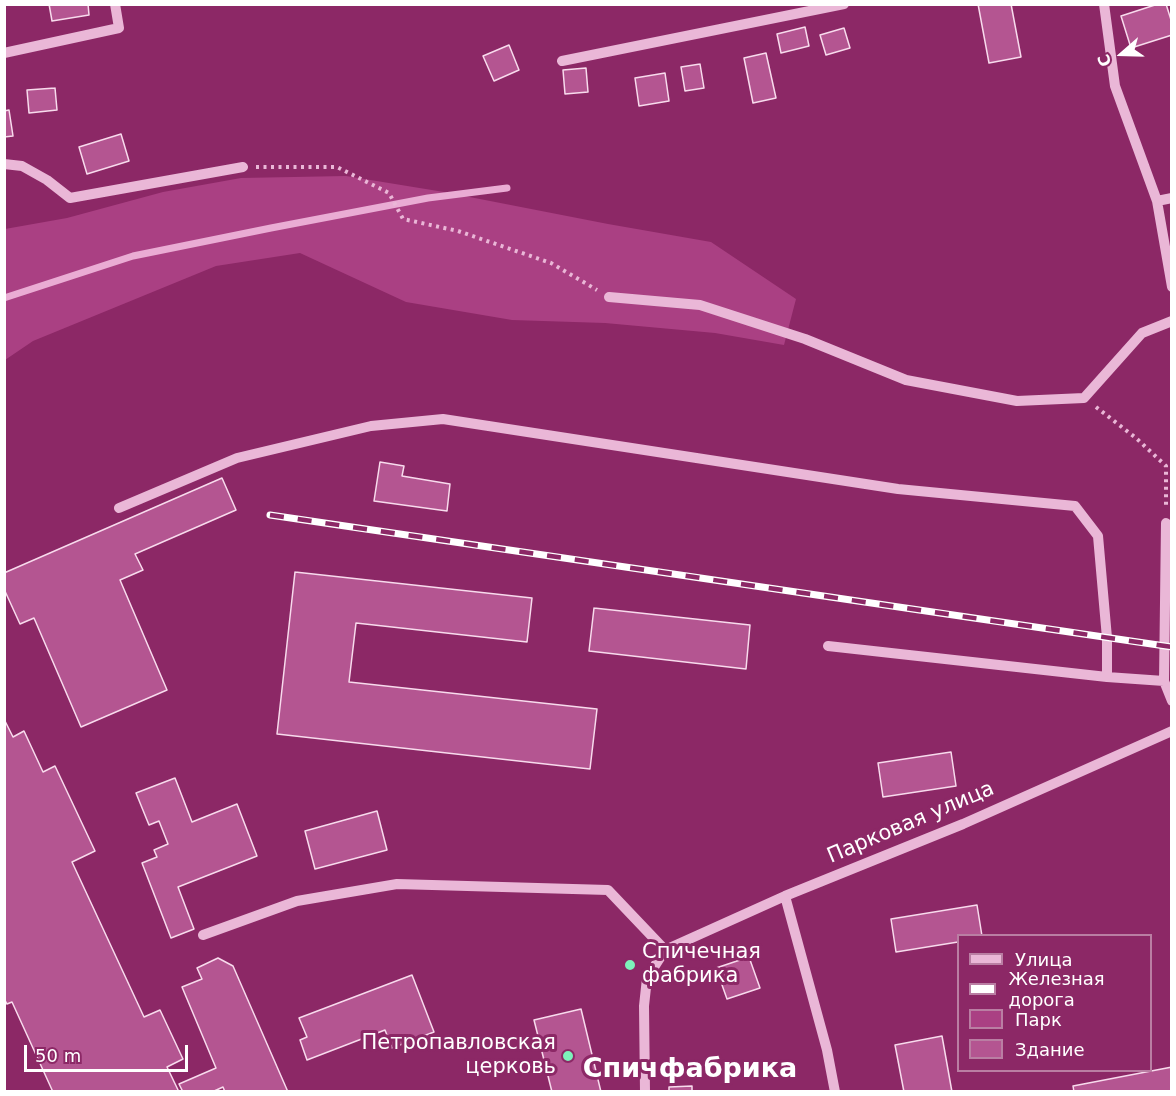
<!DOCTYPE html>
<html>
<head>
<meta charset="utf-8">
<style>
  body { margin:0 }
  #map { position:relative; width:1176px; height:1096px; overflow:hidden; background:#8c2866; font-family:"DejaVu Sans",sans-serif }
  canvas { display:block }
  .frame { position:absolute; inset:0; border:6px solid #fff; pointer-events:none }
  .legend { position:absolute; left:957px; top:934px; width:195px; height:138px; box-sizing:border-box; background:#8c2866; border:2px solid #ba7ea3; margin:0; padding:8px 10px; list-style:none; font-size:18px; color:#fff }
  .legend li { display:flex; align-items:center; gap:12px; height:30px }
  .legend b { width:30px; border:2px solid #ba7ea3 }
  .north { position:absolute; left:1092px; top:24px; width:60px; height:60px; -webkit-text-stroke:4px #8c2866; paint-order:stroke; rotate:250deg; font-size:16px; font-weight:700; line-height:24px; text-align:center; color:#fff }
  .north::after { content:''; display:block; margin:auto; width:21px; height:27px; background:#fff; clip-path:polygon(50% 0,100% 100%,50% 72%,0 100%) }
  .scale { position:absolute; left:24px; top:1045px; width:164px; height:27px; box-sizing:border-box; border:3px solid #fff; border-top:0; padding-left:8px; font-size:18px; line-height:21px; white-space:nowrap; color:#fff; -webkit-text-stroke:4px #8c2866; paint-order:stroke }
</style>
</head>
<body>
<div id="map">
<canvas width="1176" height="1096"></canvas>
<div class="frame"></div>
<ul class="legend">
<li><b style="height:8px;background:#eab7d7"></b>Улица</li>
<li><b style="height:8px;background:#fff"></b>Железная дорога</li>
<li><b style="height:16px;background:#aa4083"></b>Парк</li>
<li><b style="height:16px;background:#b45591"></b>Здание</li>
</ul>
<div class="north">С</div>
<div class="scale">50 m</div>
</div>
<script>
const context = document.querySelector('canvas').getContext('2d');
context.lineJoin = 'round';
function fill(path, color) { context.fillStyle = color; context.fill(path, 'evenodd'); }
const shape = rows => new Path2D(rows.map(r => 'M' + r).join(''));
function trace(path, color, width, dash) { context.strokeStyle = color; context.lineWidth = width; context.lineCap = dash ? 'butt' : 'round'; context.setLineDash(dash || []); context.stroke(path); }
function label(font, color, halo, rows, align = 'center') {
  context.font = font + ' "DejaVu Sans",sans-serif'; context.lineWidth = 6; context.setLineDash([]); context.textBaseline = 'middle'; context.strokeStyle = halo; context.fillStyle = color; for (const [text, x, y, turn = 0] of rows) {
    context.save(); context.translate(x, y); context.rotate((+turn || 0) * Math.PI / 180); context.textAlign = isNaN(turn) ? turn : align; if (halo) context.strokeText(text, 0, 0); context.fillText(text, 0, 0); context.restore();
  }
}
fill(shape([
  [346,176,444,192,608,224,711,242,796,299,784,345,715,333,605,323,512,320,406,302,300,253,216,266,33,341,5,360,5,229,67,218,163,192,241,178]
]), '#aa4083');
trace(shape([
  [4,298,133,256,271,228,428,198,507,188]
]), '#eaacd4', 7);
const building = shape([
  [49,4,88,4,89,15,52,21,49,4],
  [978,4,1011,4,1021,57,989,63,978,4],
  [1158,4,1166,4,1172,23,1172,35,1131,48,1121,16,1158,4],
  [805,27,809,46,781,53,777,34,805,27],
  [844,28,850,48,826,55,820,35,844,28],
  [509,45,519,70,494,81,483,56,509,45],
  [766,53,776,98,753,103,744,58,766,53],
  [700,64,704,88,685,91,681,67,700,64],
  [586,68,588,92,565,94,563,70,586,68],
  [665,73,669,101,639,106,635,78,665,73],
  [55,88,57,110,29,113,27,90,55,88],
  [9,110,13,136,4,137,4,111,9,110],
  [121,134,129,161,87,174,79,147,121,134],
  [380,462,404,466,402,476,450,484,447,511,374,501,380,462],
  [222,478,236,510,135,554,143,570,120,580,167,690,81,727,34,618,20,624,4,589,4,573,222,478],
  [295,572,532,598,527,642,356,623,349,682,597,709,590,769,277,734,295,572],
  [594,608,750,625,746,669,589,651,594,608],
  [4,719,13,737,24,731,43,772,55,766,95,851,72,862,144,1017,160,1010,183,1059,167,1067,179,1092,53,1092,12,1002,7,1004,4,999,4,719],
  [951,752,956,786,883,797,878,763,951,752],
  [175,778,192,822,237,804,257,856,178,887,194,929,171,938,142,863,157,857,154,850,168,844,159,821,149,825,136,793,175,778],
  [377,811,387,850,315,869,305,831,377,811],
  [977,905,982,936,958,936,958,942,896,952,891,919,977,905],
  [749,957,760,988,727,999,716,968,749,957],
  [218,958,233,966,288,1092,225,1092,223,1087,212,1092,183,1092,179,1084,216,1068,182,987,202,979,197,968,218,958],
  [412,975,434,1032,392,1048,385,1030,307,1060,300,1040,307,1037,299,1018,412,975],
  [581,1009,601,1092,552,1092,534,1020,581,1009],
  [942,1036,952,1092,904,1092,895,1045,942,1036],
  [1172,1067,1172,1092,1074,1092,1073,1086,1172,1067],
  [692,1086,692,1092,669,1092,669,1087,692,1086]
]);
fill(building, '#b45591');
trace(building, '#f8dbed', 1.5);
trace(shape([
  [256,167,337,167,389,193,403,219,458,231,551,263,597,290],
  [1096,407,1136,438,1166,466,1166,507]
]), '#eab7d7', 4, [3, 4.5]);
trace(shape([
  [1104,4,1115,86,1157,201,1172,287],
  [4,53,119,28,115,4],
  [562,61,844,4],
  [4,164,22,166,47,180,70,198,243,167],
  [1157,201,1172,198],
  [609,297,700,305,805,339,906,380,1017,401,1084,398,1142,333,1172,321],
  [119,508,237,458,371,426,443,419,898,489,1075,506,1098,536,1107,638,1107,677],
  [1166,523,1164,681,1172,701],
  [828,646,1107,677,1164,681],
  [785,896,827,1050,835,1092],
  [203,935,297,901,397,884,608,890,665,950],
  [665,950,785,896,963,824,1172,731],
  [645,1092,644,1006,647,978,665,950]
]), '#eab7d7', 10);
const rail = shape([
  [270,515,1172,647]
]);
trace(rail, '#fff', 7);
trace(rail, '#8c2866', 4.5, [14]);
for (const [x, y, r, color] of [
  [630,965,6,"#7df2bb"],
  [568,1056,6,"#7df2bb"]
]) { const dot = new Path2D(); dot.arc(x, y, r, 0, 2 * Math.PI); context.fillStyle = color; context.fill(dot); trace(dot, '#8c2866', 2); }
label('21px', '#fff', '#8c2866', [
  ["Парковая улица",911,823,-23]
]);
label('21px', '#fff', '#8c2866', [
  ["Спичечная",642,953],
  ["фабрика",642,977],
  ["Петропавловская",556,1044,"right"],
  ["церковь",556,1068,"right"]
], 'left');
label('bold 27px', '#fff', '#8c2866', [
  ["Спичфабрика",690,1070]
]);
</script>
</body>
</html>
